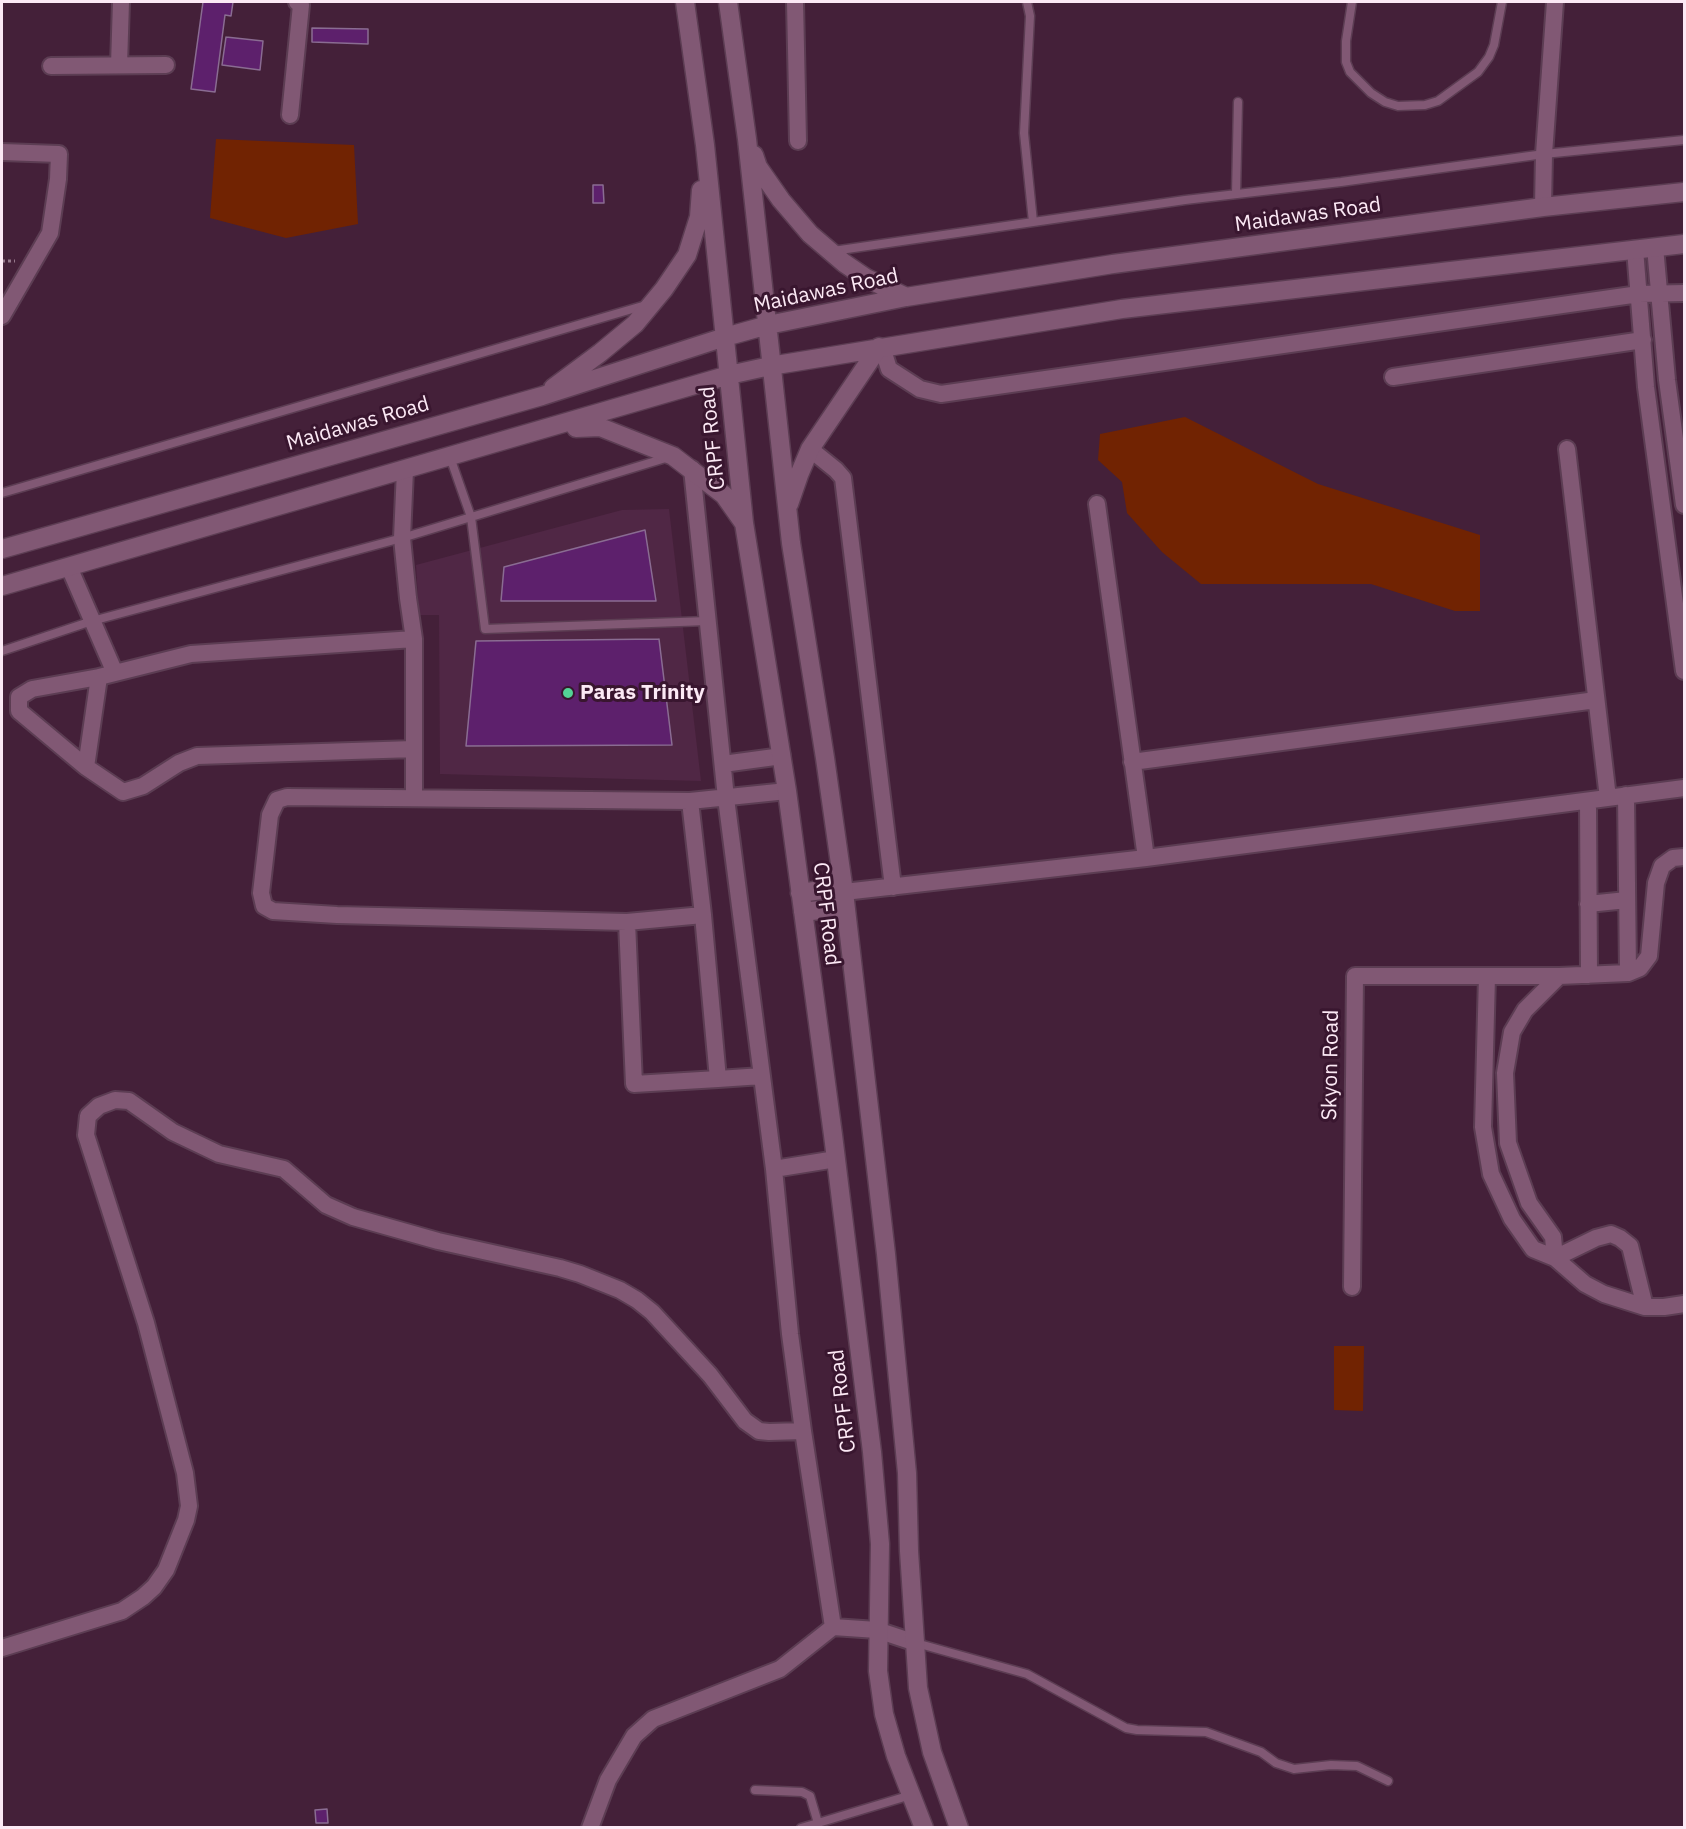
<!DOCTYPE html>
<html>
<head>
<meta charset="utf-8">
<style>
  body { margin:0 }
  #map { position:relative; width:1686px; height:1829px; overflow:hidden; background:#442039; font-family:"IBM Plex Sans",sans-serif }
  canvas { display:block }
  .frame { position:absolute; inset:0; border:3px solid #fce9f5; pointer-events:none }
</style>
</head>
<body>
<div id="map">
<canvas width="1686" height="1829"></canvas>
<div class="frame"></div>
</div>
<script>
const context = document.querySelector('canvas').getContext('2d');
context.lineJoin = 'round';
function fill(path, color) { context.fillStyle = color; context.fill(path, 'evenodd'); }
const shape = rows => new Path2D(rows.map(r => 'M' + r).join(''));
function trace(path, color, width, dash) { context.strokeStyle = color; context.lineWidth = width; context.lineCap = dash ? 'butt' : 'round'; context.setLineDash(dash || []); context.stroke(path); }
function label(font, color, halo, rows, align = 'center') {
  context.font = font + ' "IBM Plex Sans",sans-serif'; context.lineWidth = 6; context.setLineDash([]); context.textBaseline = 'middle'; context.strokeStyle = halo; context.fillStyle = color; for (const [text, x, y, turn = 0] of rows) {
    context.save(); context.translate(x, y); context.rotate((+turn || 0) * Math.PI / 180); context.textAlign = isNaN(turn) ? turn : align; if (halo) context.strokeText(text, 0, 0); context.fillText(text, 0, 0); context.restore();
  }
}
fill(shape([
  [669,509,701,781,440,774,439,615,419,615,416,565,622,510]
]), '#502745');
fill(shape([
  [216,139,354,145,358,224,286,238,210,218],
  [1185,417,1318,484,1480,535,1480,611,1455,611,1371,584,1201,584,1162,552,1127,513,1122,482,1098,460,1100,434],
  [1334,1346,1364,1346,1363,1411,1334,1410]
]), '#712302');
const building = shape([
  [203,2,233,2,231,16,225,15,215,92,191,89,203,2],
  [312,28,368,29,368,44,312,42,312,28],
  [226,37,263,41,260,70,222,65,226,37],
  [593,185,603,185,604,203,593,203,593,185],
  [645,530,656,601,501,601,504,567,645,530],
  [659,639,672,745,466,746,476,641,659,639],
  [327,1809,328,1823,316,1823,315,1810,327,1809]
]);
fill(building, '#5d206c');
trace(building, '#8a6c92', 1.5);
const lane = shape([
  [1027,2,1030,16,1024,133,1033,222],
  [1352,2,1346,41,1346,62,1350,72,1371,93,1385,102,1398,106,1425,105,1438,101,1478,72,1489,57,1494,45,1502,2],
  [1236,194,1238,102],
  [833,251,1185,200,1341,182,1544,154,1684,140],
  [450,457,471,517,485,629,707,621],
  [2,493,646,305],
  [2,651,92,621,402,538,669,457],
  [916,1643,1027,1674,1126,1728,1137,1730,1206,1732,1261,1752,1276,1763,1294,1769,1331,1765,1357,1766,1388,1781],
  [755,1790,802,1792,810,1796,818,1823,911,1795],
  [801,1828,818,1823]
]);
const street = shape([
  [795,2,798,141],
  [119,65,121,2],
  [51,66,166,65],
  [290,115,301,5,297,2],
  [2,152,59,154,58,179,50,233,2,316],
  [1543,207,1544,154,1555,2],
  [1655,247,1667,380,1684,505],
  [1635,249,1646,387,1684,671],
  [882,347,889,369,920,389,941,394,1639,294,1684,293],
  [1393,377,1643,340],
  [810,449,836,470,843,478,893,887],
  [1567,449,1608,798],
  [692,469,726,798,774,1169],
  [405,470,402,538,408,598,414,639,414,797],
  [1097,504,1146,858],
  [69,567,115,673],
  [99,677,32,689,19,697,19,711,86,767,123,792,143,786,179,763,197,756,414,749],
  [1132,762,1596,700],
  [723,764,782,756],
  [86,767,99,677,191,654,414,639],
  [690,801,703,915,627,922,337,915,273,911,264,906,261,893,270,815,277,800,287,797,690,801,787,791],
  [1588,802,1589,975],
  [844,892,1146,858,1684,788],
  [1588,904,1627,900],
  [627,922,634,1084,718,1079,703,915],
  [1628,973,1640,968,1649,956,1656,883,1662,866,1673,858,1684,857],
  [1487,976,1483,1127,1491,1174,1512,1219,1533,1249,1555,1258,1585,1284,1604,1294,1645,1307,1664,1307,1684,1304],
  [718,1079,762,1076],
  [1555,1258,1553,1237,1529,1203,1508,1143,1505,1073,1512,1032,1525,1010,1559,976],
  [1555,1258,1596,1238,1611,1234,1620,1238,1630,1246,1645,1307],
  [1352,1287,1355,976,1559,976,1628,973,1626,795],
  [803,1431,833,1627],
  [2,1648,122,1611,143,1597,154,1587,166,1570,186,1520,189,1506,185,1473,146,1323,86,1135,88,1116,99,1106,115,1100,129,1101,173,1132,219,1154,284,1169,326,1205,353,1217,438,1241,560,1268,580,1274,620,1290,637,1300,652,1312,710,1375,745,1421,759,1431,769,1432,803,1431,790,1334,774,1169,836,1159],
  [590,1828,608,1780,634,1736,653,1719,780,1669,833,1627,877,1630,916,1643]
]);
const secondary = shape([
  [685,2,705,145,744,523,787,791,833,1135,872,1452,880,1544,878,1671,884,1714,896,1756,924,1828],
  [728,2,747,139,791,543,825,758,844,892,886,1254,907,1473,909,1551,918,1688,932,1752,959,1828],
  [754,155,758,167,781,200,810,234,844,263,866,278,906,297],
  [553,388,600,353,635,324,664,289,687,255,699,217,701,190],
  [576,428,600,427,673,456,724,495,743,522],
  [789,504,799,475,810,449,879,347],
  [2,549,542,396,725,337,768,325,906,297,1113,264,1543,207,1684,192],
  [2,586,729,375,770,366,1122,309,1684,244],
  [800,893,843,887],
  [803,912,845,907]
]);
trace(lane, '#5c3d53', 11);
trace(street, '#5c3d53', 20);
trace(secondary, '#5c3d53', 21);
trace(shape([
  [2,261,15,261]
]), '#93768a', 3, [3, 3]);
trace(lane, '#815874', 8);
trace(street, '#815874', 16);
trace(secondary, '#815874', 18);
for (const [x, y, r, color] of [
  [568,693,6,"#53d396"]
]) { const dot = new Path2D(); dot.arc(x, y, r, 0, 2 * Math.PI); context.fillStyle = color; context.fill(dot); trace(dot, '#39162f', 2); }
label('21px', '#fce9f5', '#39162f', [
  ["Maidawas Road",1308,215,-8],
  ["Maidawas Road",826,291,-12],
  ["Maidawas Road",358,424,-16],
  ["CRPF Road",713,438,-96],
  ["CRPF Road",826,914,83],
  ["Skyon Road",1331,1065,-89],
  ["CRPF Road",843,1401,-97]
]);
label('bold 21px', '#fce9f5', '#39162f', [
  ["Paras Trinity",580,693]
], 'left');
</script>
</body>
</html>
